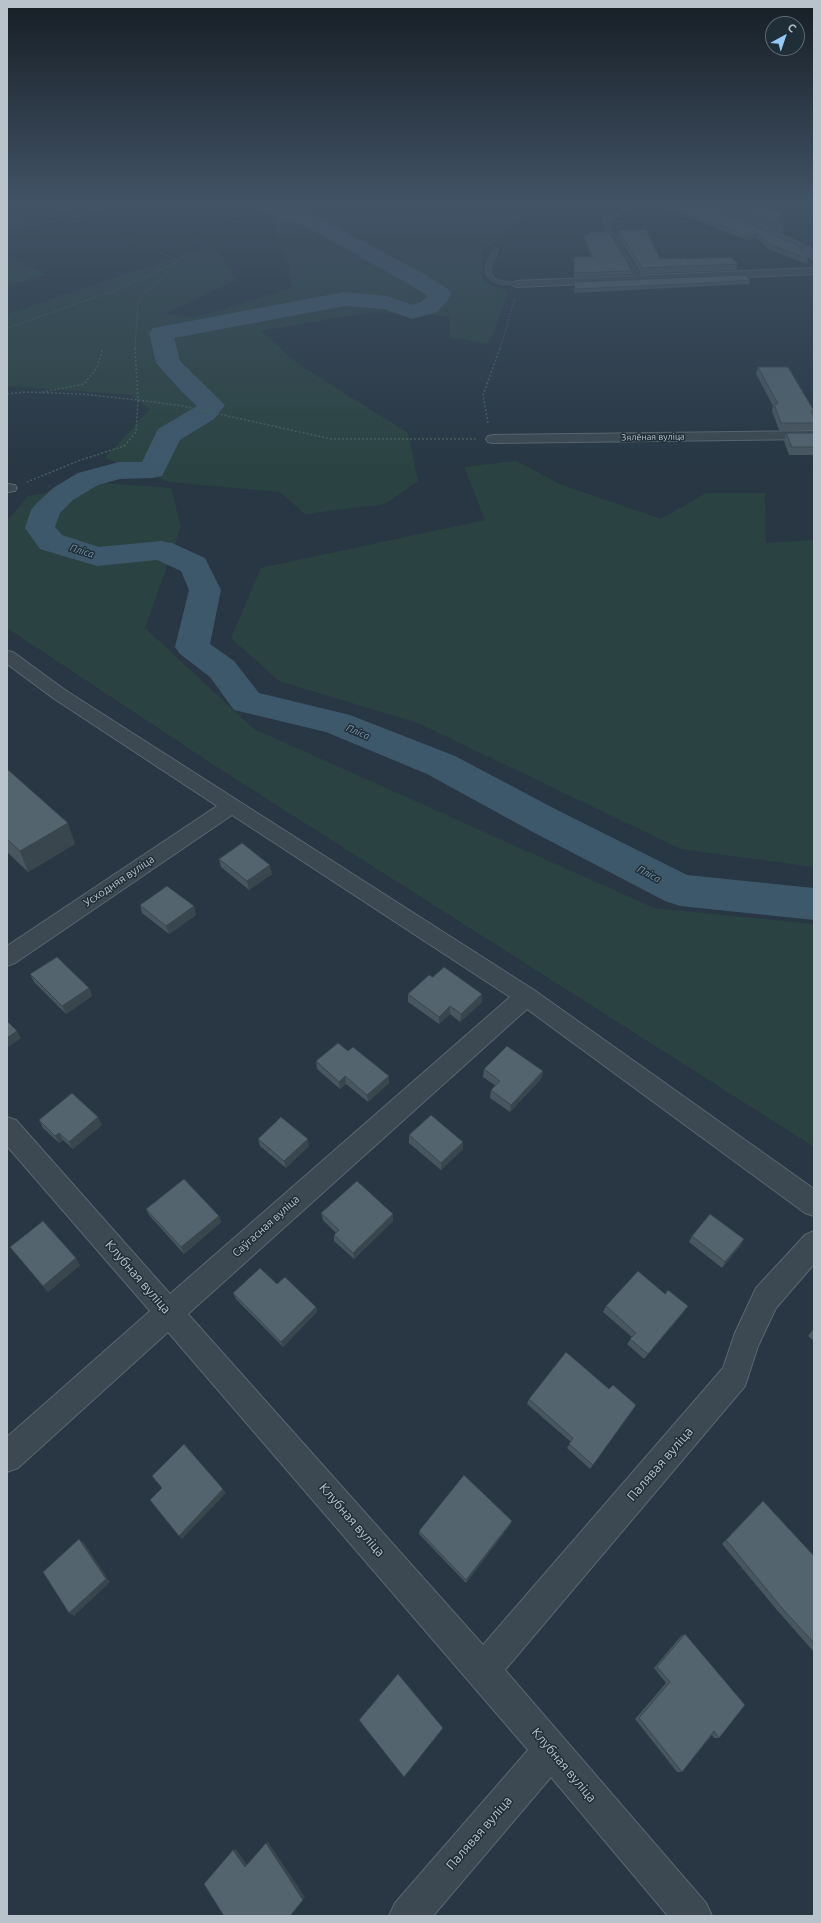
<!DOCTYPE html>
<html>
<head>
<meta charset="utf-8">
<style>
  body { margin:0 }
  #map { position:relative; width:821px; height:1923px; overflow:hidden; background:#283743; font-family:Ubuntu,sans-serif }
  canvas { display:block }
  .frame { position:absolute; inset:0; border:8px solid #b9c3cc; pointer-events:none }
  .north { position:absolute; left:765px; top:16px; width:40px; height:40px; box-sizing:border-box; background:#202e38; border:1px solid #5d6a73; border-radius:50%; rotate:40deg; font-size:11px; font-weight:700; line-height:16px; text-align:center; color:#b9c3cc }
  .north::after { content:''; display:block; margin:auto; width:14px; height:18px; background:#94c9f6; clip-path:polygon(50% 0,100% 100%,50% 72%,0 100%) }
</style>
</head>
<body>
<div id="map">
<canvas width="821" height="1923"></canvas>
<div class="frame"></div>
<div class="north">С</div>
</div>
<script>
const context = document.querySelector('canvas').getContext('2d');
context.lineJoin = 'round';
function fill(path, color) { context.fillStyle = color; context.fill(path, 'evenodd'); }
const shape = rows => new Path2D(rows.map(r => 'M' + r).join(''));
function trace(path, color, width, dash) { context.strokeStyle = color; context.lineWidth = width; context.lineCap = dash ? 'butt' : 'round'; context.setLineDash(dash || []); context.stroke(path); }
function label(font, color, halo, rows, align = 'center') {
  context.font = font + ' Ubuntu,sans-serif'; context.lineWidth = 3; context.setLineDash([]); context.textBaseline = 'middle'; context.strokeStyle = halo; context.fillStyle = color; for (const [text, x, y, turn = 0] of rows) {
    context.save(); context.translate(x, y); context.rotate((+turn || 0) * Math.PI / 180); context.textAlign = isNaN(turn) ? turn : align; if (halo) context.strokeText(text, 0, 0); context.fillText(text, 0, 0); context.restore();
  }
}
fill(shape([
  [38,200,123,200,81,218],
  [279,200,535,200,536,201,501,241,481,248,483,281,507,293,495,330,488,344,450,337,449,316,370,312,261,331,298,364,408,433,418,481,385,504,305,514,280,492,169,482,105,458,150,409,130,395,7,386,7,314,212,245,238,279,164,314,193,318,292,288,287,259,277,235,271,205],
  [7,212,31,223,7,230],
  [7,255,46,274,7,286],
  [516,461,562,485,661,519,706,493,765,493,766,543,814,540,814,867,681,849,418,723,279,681,231,638,261,568,485,520,464,467],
  [102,483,171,488,181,527,145,628,254,729,654,908,814,924,814,1147,223,771,7,628,7,521,28,496]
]), '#2a4342');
fill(shape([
  [256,200,276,200,275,203,321,219,421,272,448,289,451,294,448,300,437,312,412,319,384,309,345,306,174,338,180,361,225,405,214,419,180,440,162,476,152,478,120,479,98,485,73,500,60,513,55,527,62,535,99,547,161,541,172,543,205,558,221,590,210,644,234,661,259,693,350,715,455,756,559,811,687,875,814,888,814,920,680,906,665,901,531,831,427,774,326,732,234,710,210,677,180,654,175,647,189,590,181,571,157,560,97,566,40,549,25,528,31,510,36,504,53,488,78,473,119,462,142,462,158,429,197,406,183,393,156,363,149,333,153,328,345,292,387,296,413,305,421,302,428,296,405,282,307,227,257,210,254,206,256,200],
  [414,200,464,200,461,204,454,206,432,208,417,204,414,200]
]), '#3e586b');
const lane = shape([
  [637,200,643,200,639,205,609,220,610,226,642,279,639,281,636,279,604,226,603,219,635,203,637,200],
  [494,248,499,249,492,265,491,273,494,278,502,281,518,283,518,285,499,284,490,280,485,273,486,265,494,248]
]);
const street = shape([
  [814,268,814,274,516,287,511,284,516,281,814,268],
  [814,431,814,439,493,443,488,442,486,439,488,436,493,435,814,431],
  [7,484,15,485,17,488,15,491,7,492,7,484],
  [7,651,13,652,65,690,534,990,814,1189,814,1216,805,1213,527,1009,188,1314,483,1645,723,1368,735,1333,756,1288,805,1235,814,1231,814,1264,776,1308,758,1346,745,1386,505,1670,706,1903,712,1916,668,1916,551,1777,433,1916,389,1916,395,1903,528,1750,168,1332,18,1468,7,1472,7,1437,150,1311,7,1146,7,1117,16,1120,170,1294,510,997,232,815,15,963,7,966,7,946,217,806,53,698,7,664,7,651]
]);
const secondary = shape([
  [676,200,690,200,768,228,808,247,814,252,814,260,800,251,762,232,678,202,676,200]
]);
trace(lane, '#5a6670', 1);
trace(street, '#5a6670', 2);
trace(secondary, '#5a6670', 2);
trace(shape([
  [39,200,179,261,138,300,135,349],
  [7,231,53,221,70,212,78,200],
  [7,328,119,289,179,261,197,238,248,207,251,200],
  [500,349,515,298]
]), '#485f5e', 1, [1.5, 1.5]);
trace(shape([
  [135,348,138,400,183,406,331,439,476,439],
  [42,392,84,384,97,368,103,348],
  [7,394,25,392,82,394,138,400,136,432,124,446,78,461,27,482],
  [488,423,483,395,500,348]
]), '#485f5e', 1.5, [2, 2]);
fill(lane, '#3c4952');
fill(street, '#3c4952');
fill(secondary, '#4a5865');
fill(shape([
  [691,200,751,200,782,219,780,221,784,227,783,233,769,227],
  [661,202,762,229,808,259,807,264,768,249,757,238,747,240,660,206],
  [618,230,660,259,686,259,738,264,736,270,641,274,618,236],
  [588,232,632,271,632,274,574,277,574,257,591,257,584,238,584,235,588,235],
  [750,280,749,284,708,286,574,293,574,282],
  [758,367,814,411,813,414,814,417,814,430,779,430,772,411,773,406,756,374],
  [786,433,814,433,814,455,789,455,784,441],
  [7,769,75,844,28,872,7,852],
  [219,859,272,874,249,890,221,867],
  [140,905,194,906,196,915,169,934,142,913],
  [30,974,89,988,92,996,66,1014,34,982],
  [433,977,482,1002,460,1022,450,1014,439,1024,408,1002,408,994],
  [348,1051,389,1076,389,1083,368,1102,346,1084,340,1089,317,1069,316,1061],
  [484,1069,543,1071,541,1079,510,1112,490,1098,491,1090,496,1086,483,1077],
  [39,1120,102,1125,73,1149,63,1140,59,1143,43,1128],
  [409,1135,463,1149,441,1170,409,1143],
  [258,1139,309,1146,286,1168,260,1146],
  [146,1209,219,1216,221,1222,184,1254,149,1215],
  [321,1213,393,1214,393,1221,354,1259,334,1241,334,1235,336,1233,323,1220],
  [692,1236,744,1239,740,1246,722,1268,689,1242],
  [10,1247,80,1265,48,1292],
  [277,1284,316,1307,317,1312,283,1347,236,1299,233,1293],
  [665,1294,688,1306,684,1312,644,1359,627,1344,632,1337,603,1312,606,1306],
  [814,1328,814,1341,808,1336],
  [529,1399,633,1410,590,1469,567,1448,571,1442,527,1404],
  [763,1501,814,1556,814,1652,776,1609,722,1544,759,1505],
  [512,1521,510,1525,466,1583,419,1534,419,1531],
  [685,1634,719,1738,714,1738,712,1735,682,1772,677,1772,635,1719,666,1683,654,1668,681,1636]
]), '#47565f');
fill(shape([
  [783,213,782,219,777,224,777,218],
  [758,233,757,238,747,240,748,236],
  [68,823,75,844,28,872,20,851],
  [270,865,272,874,249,890,247,881],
  [194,906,196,915,169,934,166,926],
  [89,988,92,996,66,1014,62,1006],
  [482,994,482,1002,460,1022,461,1014],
  [450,1006,450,1014,439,1024,439,1017],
  [17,1031,21,1038,7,1048,7,1038],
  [543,1071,541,1079,510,1112,511,1105],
  [345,1076,346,1084,340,1089,339,1082],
  [389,1076,389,1083,368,1102,367,1095],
  [98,1117,102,1125,73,1149,69,1142],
  [59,1133,63,1140,59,1143,55,1136],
  [308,1139,309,1146,286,1168,284,1161],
  [463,1142,463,1149,441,1170,441,1163],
  [393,1214,393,1221,354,1259,353,1253],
  [219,1216,221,1222,184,1254,181,1247],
  [744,1239,740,1246,722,1268,725,1262],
  [76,1258,80,1265,48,1292,43,1286],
  [688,1306,684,1312,644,1359,648,1354],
  [316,1307,317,1312,283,1347,281,1342],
  [636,1405,633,1410,590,1469,593,1465],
  [223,1489,226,1493,182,1539,179,1536],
  [512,1521,510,1525,466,1583,466,1580],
  [79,1539,84,1543,110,1582,74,1616,69,1613],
  [268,1842,305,1897,290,1916,266,1843],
  [236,1849,248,1866,245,1867,233,1850]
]), '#3a464e');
const building = shape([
  [667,200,684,200,762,229,798,246,808,259,769,244,758,233,748,236,661,202,667,200],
  [709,200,751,200,783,213,777,218,784,227,770,220,709,200],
  [618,230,646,230,660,259,685,258,686,259,731,257,738,264,642,268,618,230],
  [588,232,609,232,632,271,574,273,574,257,593,257,584,235,589,235,588,232],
  [745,275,750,280,709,283,575,289,574,282,745,275],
  [758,367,788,367,814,411,811,411,814,417,814,423,781,423,774,404,778,404,758,367],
  [786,433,814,433,814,447,792,447,786,433],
  [7,769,68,823,20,851,7,839,7,769],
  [242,843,270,865,247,881,219,859,242,843],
  [167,886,194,906,166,926,140,905,167,886],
  [57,957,89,988,62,1006,30,974,57,957],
  [444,967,482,994,461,1014,450,1006,439,1017,408,994,429,975,433,977,444,967],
  [7,1021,17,1031,7,1038,7,1021],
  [338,1043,348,1051,353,1047,389,1076,367,1095,345,1076,339,1082,316,1061,338,1043],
  [507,1046,543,1071,511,1105,491,1090,500,1081,484,1069,507,1046],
  [72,1093,98,1117,69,1142,59,1133,55,1136,39,1120,72,1093],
  [431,1115,463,1142,441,1163,409,1135,431,1115],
  [281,1117,308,1139,284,1161,258,1139,281,1117],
  [184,1179,219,1216,181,1247,146,1209,184,1179],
  [357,1181,393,1214,353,1253,334,1235,339,1230,321,1213,357,1181],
  [710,1214,744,1239,725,1262,692,1236,710,1214],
  [43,1221,76,1258,43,1286,10,1247,43,1221],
  [260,1268,277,1284,285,1277,316,1307,281,1342,233,1293,260,1268],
  [638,1271,665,1294,668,1290,688,1306,648,1354,630,1339,636,1333,606,1306,638,1271],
  [566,1352,609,1389,613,1385,636,1405,593,1465,569,1444,573,1438,529,1399,566,1352],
  [184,1444,223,1489,179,1536,150,1500,162,1488,152,1476,184,1444],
  [464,1475,512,1521,466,1580,419,1531,464,1475],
  [763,1501,814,1556,814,1643,781,1607,726,1540,763,1501],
  [79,1539,106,1579,69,1613,43,1572,79,1539],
  [685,1634,745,1705,719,1738,714,1731,682,1772,639,1718,670,1682,657,1667,685,1634],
  [398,1674,443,1728,404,1777,359,1720,398,1674],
  [266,1843,303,1900,290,1916,224,1916,204,1884,233,1850,245,1867,266,1843]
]);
fill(building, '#53646f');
trace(building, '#3a464e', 1);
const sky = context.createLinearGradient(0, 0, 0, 469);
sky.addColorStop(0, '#161e25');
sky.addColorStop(0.43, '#425366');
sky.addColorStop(1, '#42536600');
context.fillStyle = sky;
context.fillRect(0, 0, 821, 469);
label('9px', '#b9c3cc', '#202e38', [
  ["Зялёная вуліца",653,437,-1]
]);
label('italic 10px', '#7a98ae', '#202e38', [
  ["Пліса",82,551,17],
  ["Пліса",358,732,22],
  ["Пліса",649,874,28]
]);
label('11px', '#b9c3cc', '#202e38', [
  ["Усходняя вуліца",119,881,-34],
  ["Саўгасная вуліца",266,1226,-42]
]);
label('13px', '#b9c3cc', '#202e38', [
  ["Клубная вуліца",138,1277,49],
  ["Палявая вуліца",660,1464,-49],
  ["Клубная вуліца",352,1520,49],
  ["Клубная вуліца",564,1765,50],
  ["Палявая вуліца",479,1833,-49]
]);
</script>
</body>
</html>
